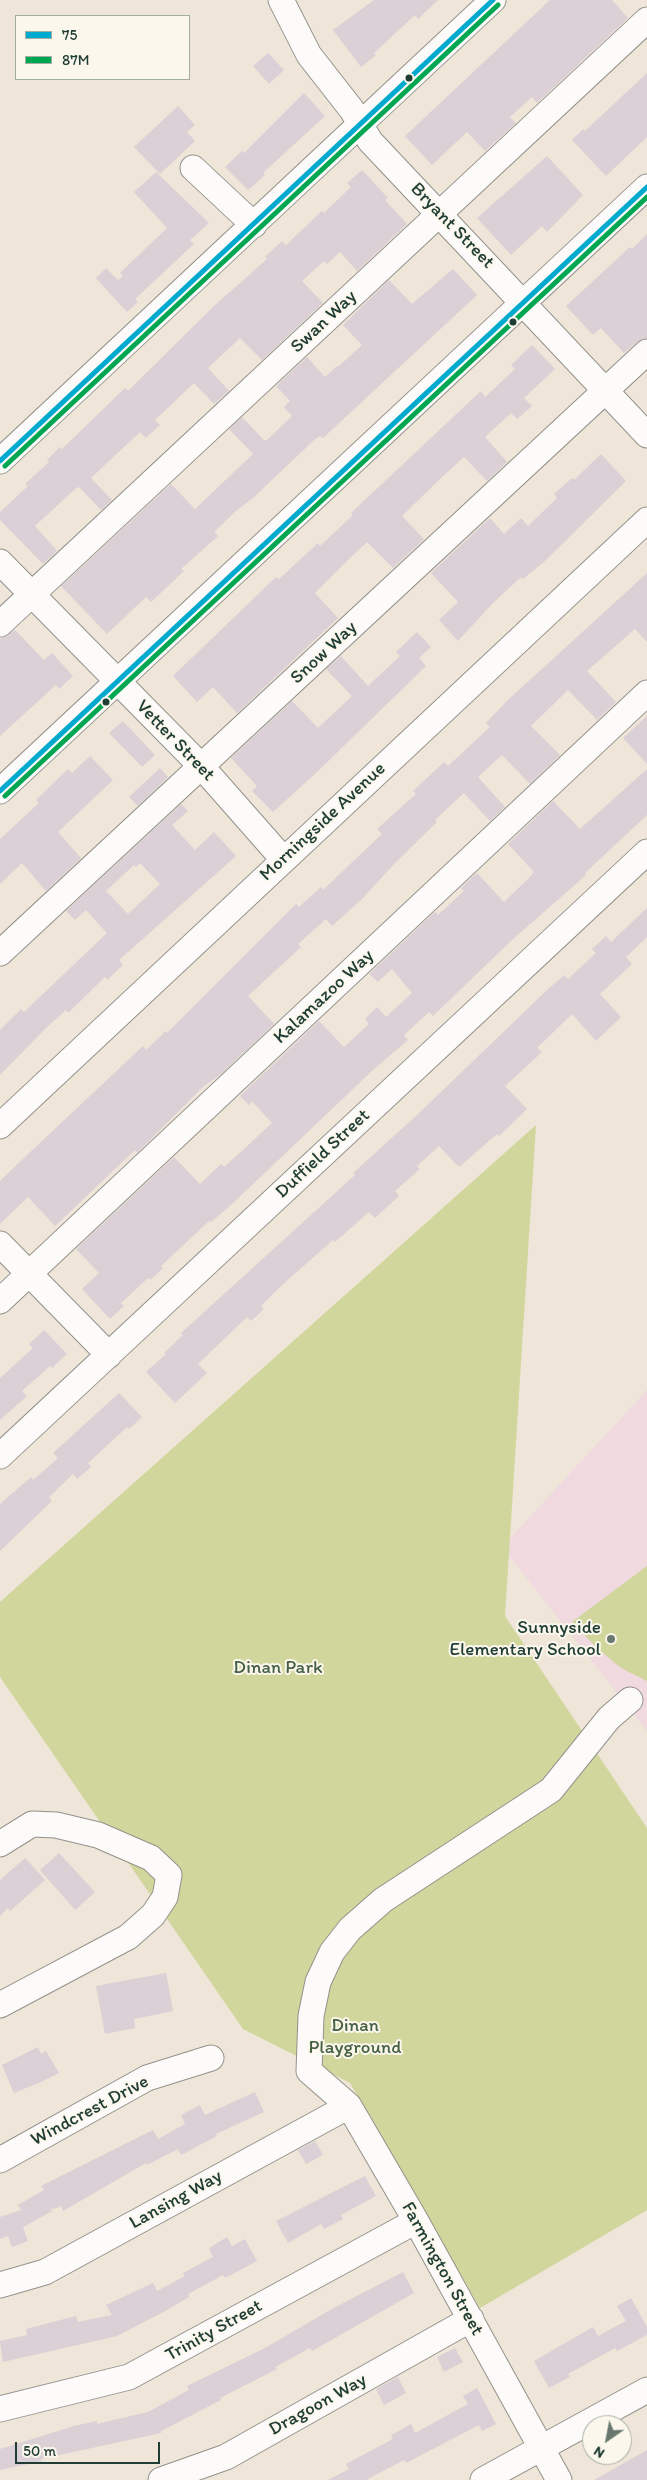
<!DOCTYPE html>
<html>
<head>
<meta charset="utf-8">
<style>
  body { margin:0 }
  #map { position:relative; width:647px; height:2480px; overflow:hidden; background:#efe5d9; font-family:Itim,sans-serif }
  canvas { display:block }
  .legend { position:absolute; left:15px; top:15px; width:175px; height:65px; box-sizing:border-box; background:#fbf7ec; border:1px solid #a3ada2; margin:0; padding:6px 9px; list-style:none; font-size:15px; color:#1f3d34 }
  .legend li { display:flex; align-items:center; gap:10px; height:25px }
  .legend b { width:25px; border:1px solid #a3ada2 }
  .north { position:absolute; left:582px; top:2415px; width:50px; height:50px; box-sizing:border-box; background:#fbf7ec; border:1px solid #a3ada2; border-radius:50%; rotate:213deg; font-size:14px; font-weight:700; line-height:20px; text-align:center; color:#1f3d34 }
  .north::after { content:''; display:block; margin:auto; width:18px; height:22px; background:#68786e; clip-path:polygon(50% 0,100% 100%,50% 72%,0 100%) }
  .scale { position:absolute; left:15px; top:2442px; width:145px; height:22px; box-sizing:border-box; border:2px solid #1f3d34; border-top:0; padding-left:6px; font-size:15px; line-height:18px; white-space:nowrap; color:#1f3d34; -webkit-text-stroke:4px #fbf7ec; paint-order:stroke }
</style>
</head>
<body>
<div id="map">
<canvas width="647" height="2480"></canvas>
<ul class="legend">
<li><b style="height:6px;background:#00a9ce"></b>75</li>
<li><b style="height:6px;background:#00a651"></b>87M</li>
</ul>
<div class="north">N</div>
<div class="scale">50 m</div>
</div>
<script>
const context = document.querySelector('canvas').getContext('2d');
context.lineJoin = 'round';
function fill(path, color) { context.fillStyle = color; context.fill(path, 'evenodd'); }
const shape = rows => new Path2D(rows.map(r => 'M' + r).join(''));
function trace(path, color, width, dash) { context.strokeStyle = color; context.lineWidth = width; context.lineCap = dash ? 'butt' : 'round'; context.setLineDash(dash || []); context.stroke(path); }
function label(font, color, halo, rows, align = 'center') {
  context.font = font + ' Itim,sans-serif'; context.lineWidth = 4; context.setLineDash([]); context.textBaseline = 'middle'; context.strokeStyle = halo; context.fillStyle = color; for (const [text, x, y, turn = 0] of rows) {
    context.save(); context.translate(x, y); context.rotate((+turn || 0) * Math.PI / 180); context.textAlign = isNaN(turn) ? turn : align; if (halo) context.strokeText(text, 0, 0); context.fillText(text, 0, 0); context.restore();
  }
}
fill(shape([
  [647,1390,647,1731,502,1547]
]), '#f0d9df');
fill(shape([
  [536,1125,505,1616,647,1828,647,2210,480,2308,350,2083,243,2029,0,1677,0,1602],
  [647,1566,647,1681,621,1668,597,1648,572,1622]
]), '#d1d69d');
fill(shape([
  [374,0,438,0,418,19,415,15,374,53,376,55,361,67,333,30],
  [550,0,612,0,628,18,537,103,532,97,510,117,516,123,485,151,467,132,432,165,405,136],
  [268,53,284,70,269,84,253,66],
  [647,73,647,137,606,176,572,140,583,129,585,131],
  [304,93,325,116,263,173,265,175,248,190,225,167,242,151,244,153],
  [178,106,195,125,187,132,195,141,160,174,134,147],
  [547,156,583,195,547,232,542,226,511,255,477,218],
  [362,170,388,198,385,200,407,224,357,271,340,252,327,264,324,261,302,281,323,303,262,360,240,338,208,368,229,391,214,404,194,383,155,420,160,425,146,438,140,432,91,478,112,500,101,510,79,487,75,489,35,526,57,551,43,564,0,520,0,512,28,486,25,484,49,462,47,460,60,447,62,449,125,388,128,391,214,306,267,259,265,257,282,241,286,245,322,211,324,213,351,187,347,183],
  [156,172,209,223,190,240,194,244,135,299,138,302,127,312,96,278,106,268,118,280,123,276,120,273,167,228,134,192],
  [647,234,647,338,638,341,624,353,601,328,593,335,566,306,630,247,632,249],
  [453,269,477,295,323,438,320,436,314,440,254,497,236,511,214,532,218,536,181,569,184,571,151,602,146,597,107,634,61,586,171,484,195,509,253,454,229,429,242,417,264,440,267,440,292,416,284,407,290,401,276,386,307,357,325,377,337,366,338,367,362,345,343,325,389,280,412,304],
  [532,345,555,369,524,398,532,406,517,419,511,413,485,437,507,462,487,481,464,457,443,476,402,516,424,539,393,568,367,542,348,560,315,593,338,618,237,713,213,687,197,702,173,676,276,577,279,579,318,543,320,546,353,515,351,513,481,391,485,397,515,369,511,365],
  [601,454,626,481,546,560,523,579,521,577,493,603,458,641,439,620,458,602,431,573,490,518,504,534,521,518,528,526,557,498,554,494,572,478,574,480],
  [647,573,647,642,635,629,587,671,616,702,597,720,568,690,531,726,560,755,530,784,502,755,478,777,505,807,490,821,464,793,435,820,437,822,395,863,362,899,332,926,326,919,298,944,301,947,248,996,274,1024,220,1075,204,1086,137,1153,135,1150,55,1226,28,1197,0,1224,0,1181,6,1175,143,1046,146,1050,166,1031,167,1033,296,904,299,907,321,887,323,890,382,834,377,829,416,794,413,791,444,762,448,766,490,727,486,723,508,700],
  [15,630,44,660,52,653,73,676,59,689,56,685,0,736,0,639],
  [417,632,431,647,419,658,426,666,316,773,273,812,252,791,257,786,231,758,292,701,318,728,352,696,326,669,341,656,368,686,400,656,396,652],
  [647,716,647,764,623,738],
  [123,721,155,755,142,767,109,733],
  [90,756,113,780,58,832,81,858,46,891,22,863,0,884,0,839,39,803,36,800,68,769,72,773],
  [160,768,168,777,138,806,129,797],
  [647,769,647,815,585,873,586,875,512,940,433,1016,429,1012,404,1035,408,1040,374,1069,231,1205,211,1222,209,1221,161,1266,163,1268,150,1280,148,1278,121,1303,124,1306,110,1319,82,1289,99,1273,76,1249,174,1157,200,1184,221,1164,224,1167,243,1150,272,1123,252,1101,249,1105,240,1096,319,1021,344,1047,369,1024,365,1019,377,1007,386,1017,412,993,392,969,378,982,369,974,435,912,438,915,464,891,461,888,477,873,504,902,529,878,534,872,508,844,553,801,580,829],
  [181,804,188,811,172,825,195,850,214,832,236,856,119,960,123,965,107,980,105,977,68,1013,66,1010,46,1028,0,1075,0,1030,21,1009,24,1012,107,933,86,910,75,920,66,911],
  [140,863,160,884,128,914,106,891,134,865,136,867],
  [647,908,647,937,626,957,632,964,600,994,621,1017,596,1041,572,1014,537,1048,542,1052,505,1086,527,1109,499,1136,497,1134,459,1167,439,1146,417,1166,420,1169,395,1191,399,1196,375,1218,369,1212,335,1242,333,1240,282,1285,261,1306,264,1309,251,1321,247,1317,198,1364,207,1373,175,1403,146,1372,166,1354,164,1353,183,1335,181,1333,355,1175,353,1173,416,1116,544,993,564,975,568,979,596,953,592,949,606,936,611,942],
  [44,1330,67,1354,52,1368,50,1366,22,1391,27,1396,0,1420,0,1378,33,1348,29,1344],
  [119,1393,142,1417,129,1429,127,1427,88,1463,91,1467,77,1479,73,1474,49,1497,52,1501,0,1551,0,1504,31,1477,33,1480,58,1458,53,1453],
  [59,1853,95,1892,75,1910,40,1870],
  [25,1858,45,1880,10,1911,8,1908,0,1916,0,1880],
  [166,1973,173,2011,134,2019,135,2028,105,2034,96,1986],
  [38,2047,41,2054,46,2051,59,2073,43,2081,14,2093,2,2065],
  [255,2092,264,2112,216,2134,217,2136,181,2155,178,2149,147,2165,146,2163,63,2211,61,2206,54,2209,51,2208,52,2211,23,2227,28,2241,12,2247,8,2236,0,2239,0,2217,21,2210,18,2205,44,2190,41,2186,153,2130,158,2139,185,2124,181,2115,200,2105,205,2115],
  [315,2141,323,2155,306,2164,298,2150],
  [365,2176,376,2196,341,2215,343,2219,324,2229,321,2224,288,2243,276,2221],
  [227,2237,232,2246,245,2239,257,2261,225,2278,223,2275,188,2294,189,2297,167,2310,117,2336,3,2362,0,2341,27,2335,26,2329,76,2316,78,2322,112,2315,106,2305,153,2283,157,2291,185,2276,183,2273,213,2257,209,2248],
  [403,2272,414,2293,312,2351,310,2348,275,2367,277,2369,220,2398,221,2400,161,2431,161,2433,41,2459,42,2461,0,2470,0,2449,74,2426,97,2421,97,2424,148,2412,189,2390,187,2386,265,2348,330,2310],
  [631,2298,647,2327,647,2335,617,2351,615,2348,568,2374,570,2377,549,2388,534,2361,593,2327,598,2336,626,2321,617,2306],
  [455,2348,463,2362,444,2372,437,2357],
  [398,2377,406,2393,384,2405,376,2389],
  [477,2388,496,2424,482,2431,479,2425,406,2463,404,2460,366,2480,328,2480,349,2469,346,2464,393,2439,391,2435,411,2424,415,2433,468,2404,463,2396],
  [647,2450,647,2480,594,2480]
]), '#dad0d5');
const minor = shape([
  [281,0,309,55,352,110,370,141,647,435],
  [193,168,254,225],
  [0,461,493,0],
  [0,562,202,767,283,859],
  [0,624,647,20],
  [0,791,647,187],
  [0,953,647,352],
  [0,1126,647,520],
  [0,1244,109,1355],
  [0,1301,647,693],
  [0,1456,647,852],
  [0,1844,32,1824,56,1825,98,1835,151,1858,169,1875,165,1897,153,1915,128,1937,0,2005],
  [0,2160,147,2078,211,2058],
  [0,2285,45,2272,349,2106],
  [0,2409,129,2377,416,2221],
  [161,2480,226,2457,471,2319],
  [483,2480,647,2390],
  [559,2480,416,2221,349,2106,309,2071,311,2016,318,1982,332,1952,350,1929,383,1900,551,1790,609,1718,630,1700]
]);
trace(minor, '#92928b', 27);
trace(minor, '#fdfbf9', 25);
trace(shape([
  [0,461,493,0],
  [0,791,647,187]
]), '#00a9ce', 5);
trace(shape([
  [5,466,498,5],
  [5,796,647,197]
]), '#00a651', 5);
for (const [x, y, r, color] of [
  [409,78,4.5,"#1f3d34"],
  [513,322,4.5,"#1f3d34"],
  [106,702,4.5,"#1f3d34"],
  [611,1639,5,"#68786e"]
]) { const dot = new Path2D(); dot.arc(x, y, r, 0, 2 * Math.PI); context.fillStyle = color; context.fill(dot); trace(dot, '#fbf7ec', 2); }
label('19px', '#1f3d34', '#fbf7ec', [
  ["Bryant Street",452,226,46],
  ["Swan Way",324,322,-43],
  ["Snow Way",324,653,-43],
  ["Vetter Street",175,741,46],
  ["Morningside Avenue",323,822,-43],
  ["Kalamazoo Way",324,997,-43],
  ["Duffield Street",323,1154,-43],
  ["Windcrest Drive",90,2111,-28],
  ["Lansing Way",176,2200,-29],
  ["Farmington Street",442,2269,61],
  ["Trinity Street",214,2331,-29],
  ["Dragoon Way",318,2405,-29]
]);
label('19px', '#1f3d34', '#fbf7ec', [
  ["Sunnyside",601,1628],
  ["Elementary School",601,1650]
], 'right');
label('19px', '#456042', '#fbf7ec', [
  ["Dinan Park",278,1668],
  ["Dinan",355,2026],
  ["Playground",355,2048]
]);
</script>
</body>
</html>
